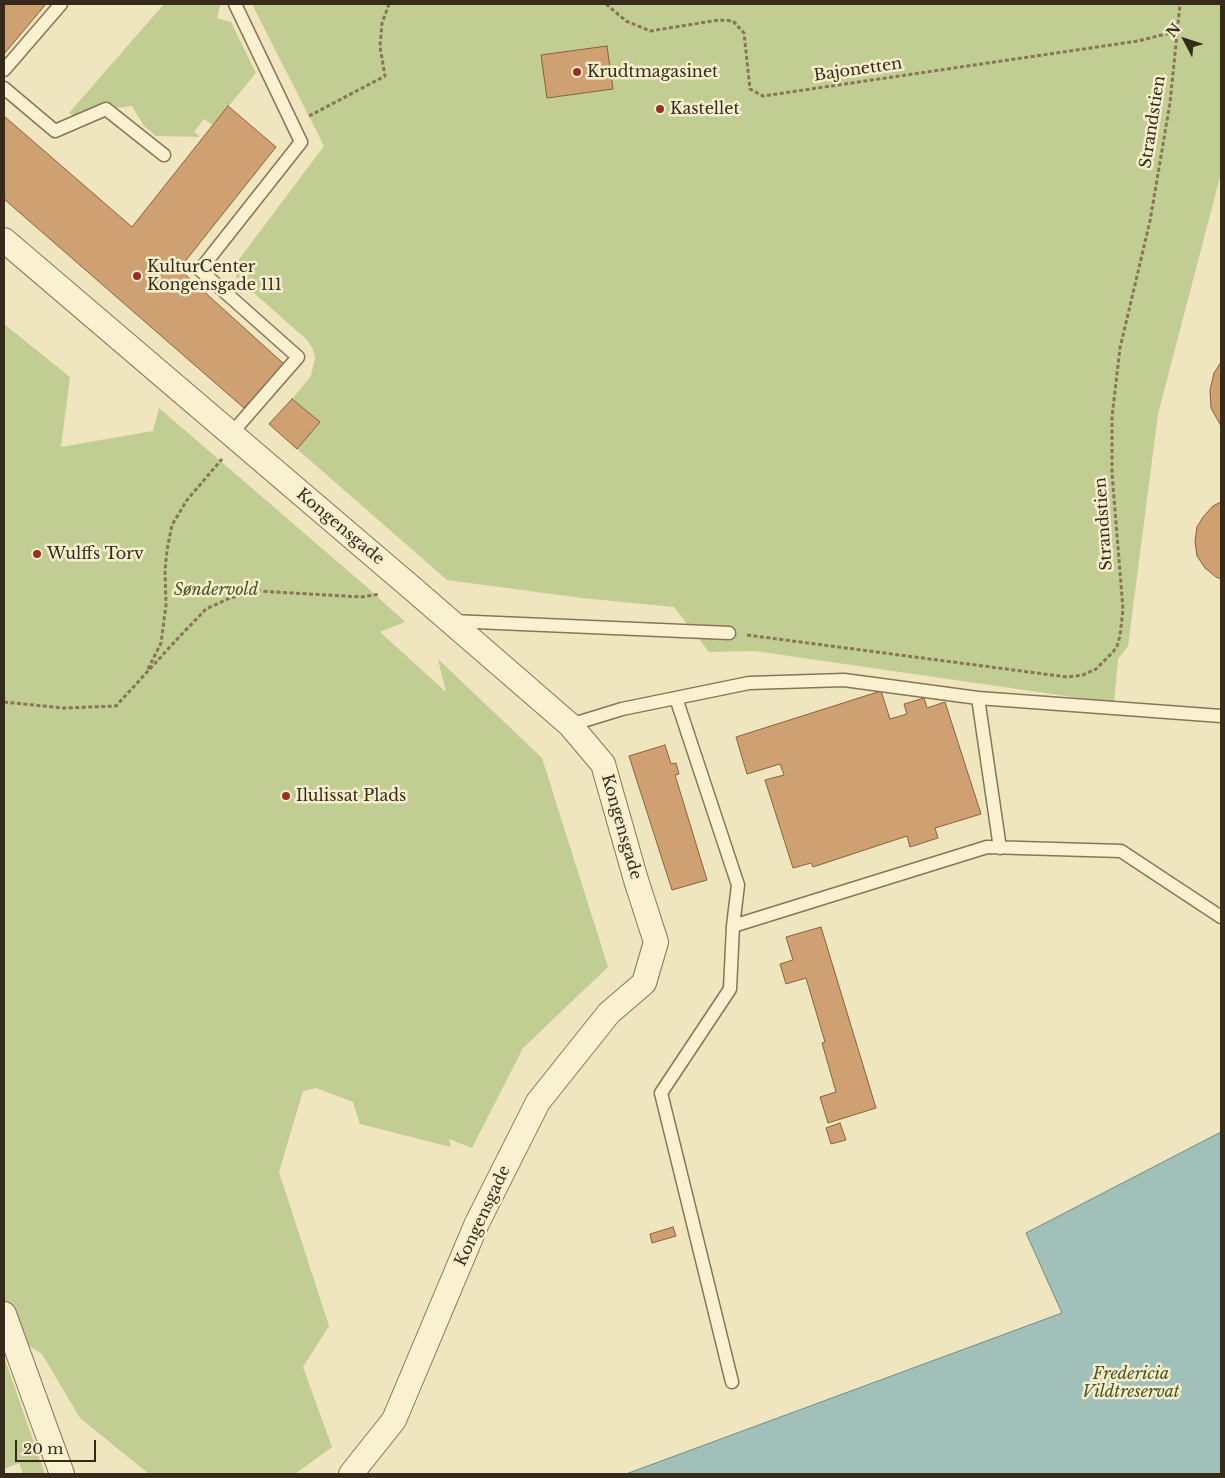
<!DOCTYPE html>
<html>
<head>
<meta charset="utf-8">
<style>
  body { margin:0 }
  #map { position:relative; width:1225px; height:1478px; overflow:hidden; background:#efe5be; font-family:"Libre Baskerville",serif }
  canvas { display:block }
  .frame { position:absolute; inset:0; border:5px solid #362b1b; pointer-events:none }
  .north { position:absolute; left:1160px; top:15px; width:50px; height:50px; -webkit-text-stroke:4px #f6eecd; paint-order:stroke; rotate:310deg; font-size:14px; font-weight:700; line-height:20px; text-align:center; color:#362b1b }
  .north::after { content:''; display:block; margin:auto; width:18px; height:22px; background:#362b1b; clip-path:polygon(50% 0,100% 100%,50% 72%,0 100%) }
  .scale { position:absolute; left:15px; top:1440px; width:81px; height:22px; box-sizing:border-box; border:2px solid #362b1b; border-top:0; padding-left:6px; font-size:15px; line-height:18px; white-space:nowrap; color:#362b1b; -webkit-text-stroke:4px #f6eecd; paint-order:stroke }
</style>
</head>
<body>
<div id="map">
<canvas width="1225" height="1478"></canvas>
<div class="frame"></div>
<div class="north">N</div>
<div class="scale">20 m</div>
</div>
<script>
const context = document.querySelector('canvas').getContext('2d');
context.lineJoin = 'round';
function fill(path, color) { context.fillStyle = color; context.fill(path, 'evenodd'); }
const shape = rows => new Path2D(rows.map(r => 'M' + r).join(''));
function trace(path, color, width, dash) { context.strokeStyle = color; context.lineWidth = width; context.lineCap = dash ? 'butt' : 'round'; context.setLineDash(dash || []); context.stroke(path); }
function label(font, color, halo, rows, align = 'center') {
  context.font = font + ' "Libre Baskerville",serif'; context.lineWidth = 5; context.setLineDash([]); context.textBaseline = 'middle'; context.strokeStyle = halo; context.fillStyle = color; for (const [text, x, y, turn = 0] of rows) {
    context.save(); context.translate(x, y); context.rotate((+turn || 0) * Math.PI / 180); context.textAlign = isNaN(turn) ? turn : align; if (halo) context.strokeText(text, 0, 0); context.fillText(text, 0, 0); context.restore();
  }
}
fill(shape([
  [164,4,222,4,220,5,217,18,231,22,256,73,213,125,204,119,194,132,200,137,156,136,144,126,132,106,106,109,80,121,69,113],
  [252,4,1221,4,1221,173,1158,414,1128,646,1118,659,1114,703,755,651,709,652,674,607,582,598,447,580,297,449,319,422,292,399,311,376,315,358,313,349,307,340,236,277,237,262,324,146],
  [4,324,70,377,61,447,153,431,159,408,369,589,405,622,380,632,446,692,438,659,542,758,608,967,523,1048,472,1148,449,1139,451,1147,360,1124,353,1102,316,1088,303,1091,279,1172,329,1326,303,1367,332,1447,295,1474,149,1474,80,1418,42,1354,4,1330],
  [4,1357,45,1474,23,1474,19,1463,4,1469]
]), '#c1cd92');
const water = shape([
  [1221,1132,1221,1474,626,1474,1062,1313,1026,1233,1221,1132]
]);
fill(water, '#a1c0ba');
trace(water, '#698e88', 1);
const building = shape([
  [4,4,46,4,4,54,4,4],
  [607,46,613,89,547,98,541,55,607,46],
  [228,106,276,147,179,269,284,364,244,408,4,199,4,116,132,227,228,106],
  [1221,362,1221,426,1211,408,1210,390,1214,373,1221,362],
  [292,399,320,422,297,449,269,424,292,399],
  [1221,502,1221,579,1216,577,1205,568,1197,556,1195,541,1197,527,1203,517,1213,506,1221,502],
  [881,691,890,719,907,714,904,704,924,698,927,708,945,702,981,814,935,828,938,838,910,847,907,836,813,867,811,863,793,868,765,780,784,775,780,764,747,774,736,737,881,691],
  [665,745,671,764,676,763,679,774,675,775,707,880,672,890,629,756,665,745],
  [821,927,876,1108,828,1123,820,1097,836,1092,822,1043,825,1042,806,978,786,984,780,964,793,960,786,937,821,927],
  [840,1123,846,1140,831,1144,826,1128,840,1123],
  [673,1227,676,1236,652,1243,650,1234,673,1227]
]);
fill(building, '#cfa172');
trace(building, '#88613b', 1);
const service = shape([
  [4,70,61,4],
  [4,88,55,131,106,109,164,155],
  [231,434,298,357,200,270,301,142,235,4],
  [452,621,729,633],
  [676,698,738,885,733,926,730,989,661,1093,732,1382],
  [978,698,1000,848],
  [570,725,622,709,749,683,844,680,978,698,1221,716],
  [733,926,987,847,1121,851,1221,917]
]);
const minor = shape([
  [4,240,413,589,570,725,603,764,636,880,656,942,644,983,609,1013,538,1102,477,1223,394,1420,351,1474],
  [4,1314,62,1474]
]);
trace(service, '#887556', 15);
trace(minor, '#887556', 26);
trace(shape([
  [606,4,626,21,650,31,719,20,733,21,744,33,750,89,763,96,1138,41,1178,31],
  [309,116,385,76,380,47,382,23,389,4],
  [747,635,1067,677,1083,675,1096,669,1113,652,1117,646,1120,636,1123,609,1112,473,1112,417,1120,348,1150,221,1170,103,1180,4],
  [148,669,161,643,166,605,165,571,167,550,172,525,187,500,222,459],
  [4,702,63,708,116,706,180,636,206,609,230,598,258,591,361,597,380,594]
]), '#887556', 3, [4, 2.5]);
trace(service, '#faf1d1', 12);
trace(minor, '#faf1d1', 24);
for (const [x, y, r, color] of [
  [577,72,5,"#992e24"],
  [660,109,5,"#992e24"],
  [137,276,5,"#992e24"],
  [37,554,5,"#992e24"],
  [286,796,5,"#992e24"]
]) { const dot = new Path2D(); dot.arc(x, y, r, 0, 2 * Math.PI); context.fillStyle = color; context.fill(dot); trace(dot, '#f6eecd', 2); }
label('16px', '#362b1b', '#f6eecd', [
  ["Bajonetten",858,70,-8],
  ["Strandstien",1153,122,-81],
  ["Strandstien",1104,524,-94],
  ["Kongensgade",340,527,40],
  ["Kongensgade",621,827,74],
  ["Kongensgade",483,1216,-65]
]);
label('16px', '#362b1b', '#f6eecd', [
  ["Krudtmagasinet",587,72],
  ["Kastellet",670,109],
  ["KulturCenter",147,267],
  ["Kongensgade 111",147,285],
  ["Wulffs Torv",47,554],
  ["Ilulissat Plads",296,796]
], 'left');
label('italic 16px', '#425421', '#f6eecd', [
  ["Søndervold",216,590],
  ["Fredericia",1131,1374],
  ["Vildtreservat",1131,1392]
]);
</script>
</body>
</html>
